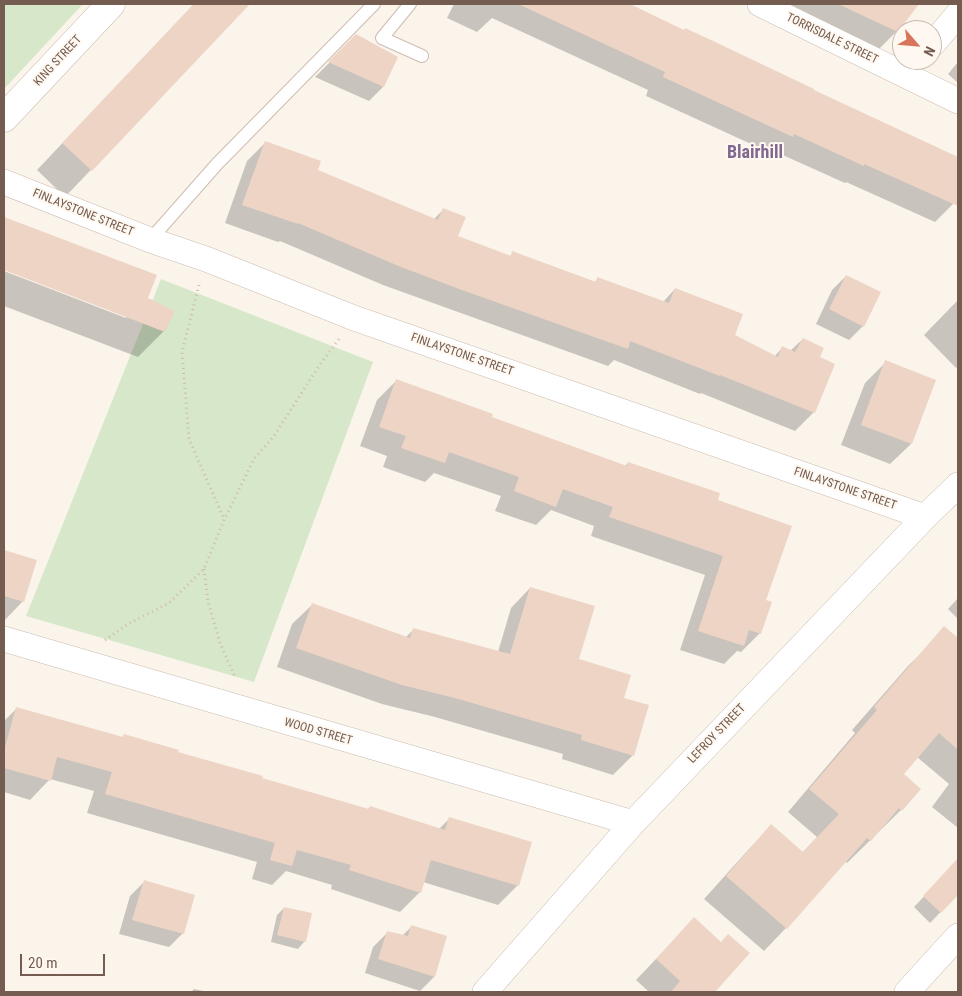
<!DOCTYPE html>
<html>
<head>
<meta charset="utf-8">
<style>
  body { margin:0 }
  #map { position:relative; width:962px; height:996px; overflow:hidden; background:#fbf4eb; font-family:"Roboto Condensed",sans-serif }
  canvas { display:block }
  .frame { position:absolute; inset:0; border:5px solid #745c50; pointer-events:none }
  .north { position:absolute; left:892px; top:20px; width:50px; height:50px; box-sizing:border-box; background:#fef8f1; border:1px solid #c7bab1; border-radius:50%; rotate:117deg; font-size:14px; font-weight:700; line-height:20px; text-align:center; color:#745c50 }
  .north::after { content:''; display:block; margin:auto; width:18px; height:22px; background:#d9745c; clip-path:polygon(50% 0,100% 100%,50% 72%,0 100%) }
  .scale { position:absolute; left:20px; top:954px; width:85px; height:22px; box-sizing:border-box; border:2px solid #745c50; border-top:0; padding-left:6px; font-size:15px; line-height:18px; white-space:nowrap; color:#745c50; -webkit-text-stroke:4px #fef8f1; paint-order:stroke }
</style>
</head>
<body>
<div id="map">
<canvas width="962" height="996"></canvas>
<div class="frame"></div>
<div class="north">N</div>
<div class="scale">20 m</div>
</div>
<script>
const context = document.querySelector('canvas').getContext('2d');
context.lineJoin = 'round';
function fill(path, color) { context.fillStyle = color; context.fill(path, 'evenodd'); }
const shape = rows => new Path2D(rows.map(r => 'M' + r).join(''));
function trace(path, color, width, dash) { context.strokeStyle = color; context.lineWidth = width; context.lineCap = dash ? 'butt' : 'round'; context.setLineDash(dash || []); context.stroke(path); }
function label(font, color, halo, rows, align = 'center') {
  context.font = font + ' "Roboto Condensed",sans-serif'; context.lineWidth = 4; context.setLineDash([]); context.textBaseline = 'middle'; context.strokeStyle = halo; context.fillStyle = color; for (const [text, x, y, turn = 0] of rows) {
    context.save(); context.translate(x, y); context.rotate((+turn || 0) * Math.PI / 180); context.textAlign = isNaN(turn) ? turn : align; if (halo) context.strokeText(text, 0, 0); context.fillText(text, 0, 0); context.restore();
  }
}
fill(shape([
  [4,4,83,4,4,89],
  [161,279,373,362,254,682,26,616]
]), '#d7e8ca');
fill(shape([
  [194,4,249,4,65,197,37,170],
  [454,4,627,4,958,158,958,193,953,204,935,222,846,182,845,183,776,152,773,154,646,96,648,90,492,18,477,32,447,18],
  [771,4,918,4,897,31,872,56],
  [356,36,383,87,369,101,315,77],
  [958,62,958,83,948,74],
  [265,143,316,170,433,220,444,209,457,237,509,257,513,253,594,283,598,279,663,302,675,289,734,335,774,357,782,348,790,351,803,339,818,357,814,412,795,431,701,393,700,394,614,360,608,366,383,285,280,241,278,242,225,223,247,161],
  [4,218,155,276,146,299,164,331,138,357,4,306,4,271,126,318,126,315,4,269],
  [846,276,863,326,849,340,816,324,832,290],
  [958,300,958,366,956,368,924,335],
  [886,362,935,381,911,444,890,464,841,445,865,383],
  [396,381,490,418,625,466,628,463,716,501,764,601,760,633,741,652,737,651,724,664,680,650,705,575,591,536,594,526,551,510,536,525,495,511,501,496,434,473,425,482,383,467,387,456,360,446,377,400],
  [4,551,35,560,23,601,4,621],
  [530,588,577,660,633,755,613,775,562,759,563,754,435,717,382,704,277,667,292,624,312,605,406,637,413,630,498,652,511,608],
  [958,598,958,619,948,609],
  [932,643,958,666,958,828,932,807,949,784,917,757,902,774,919,789,901,810,847,863,845,861,786,928,764,951,704,899,749,849,771,826,802,853,817,837,788,812,855,733,852,730,909,665],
  [17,708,122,738,124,735,261,779,367,810,370,807,439,829,450,818,518,885,498,905,423,882,420,892,400,912,331,889,332,885,286,871,272,885,252,879,257,862,87,813,94,791,50,779,30,800,4,792,4,721],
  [958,861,958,894,930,923,914,907],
  [144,882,183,933,169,947,119,934,130,896],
  [284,908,311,914,304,942,298,949,271,942,277,915],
  [694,919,721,943,748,953,713,992,649,992,636,980],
  [411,927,434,977,420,991,365,973,373,947,387,933,402,936],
  [194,989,208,992,191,992]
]), '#0003');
fill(shape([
  [194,4,250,4,92,171,62,143],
  [518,4,630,4,684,30,685,28,711,40,814,89,814,90,958,157,958,206,864,164,864,166,794,134,793,137,663,77,665,72],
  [838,4,919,4,898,32],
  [356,34,398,57,384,87,328,62],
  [265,141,321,161,318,170,438,220,443,208,466,217,458,236,511,256,512,251,596,282,597,277,669,303,675,288,743,314,735,335,778,357,782,346,795,352,803,338,824,348,820,357,835,364,815,413,720,375,720,376,630,341,628,349,462,290,401,267,298,223,298,224,242,205],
  [4,217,157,275,148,298,175,311,165,332,4,270],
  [846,275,881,292,864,327,829,309],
  [885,360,936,380,912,444,861,425],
  [396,379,493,414,492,417,627,466,628,462,720,493,718,500,792,526,766,600,772,602,761,634,749,630,744,646,698,631,723,556,609,517,613,507,563,489,556,507,514,491,519,477,449,452,445,463,401,448,406,436,379,427],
  [4,550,37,560,24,602,4,596],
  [530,587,595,606,579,659,631,675,624,698,649,705,634,756,581,740,582,735,455,698,402,685,296,648,312,603,410,638,413,628,510,654],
  [944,626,958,638,958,750,939,733,904,774,921,789,902,811,899,808,871,841,867,838,787,929,726,876,771,824,803,852,839,814,809,789,877,710,874,707],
  [16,707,123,737,124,734,179,750,178,752,263,776,262,778,369,809,370,806,445,830,449,817,532,842,519,886,431,860,421,893,349,870,351,865,297,850,292,866,270,860,275,843,105,794,112,772,57,757,51,781,4,768,4,751],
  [958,858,958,895,941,913,923,896],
  [144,880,195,895,184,934,132,920],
  [284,907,312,913,306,942,277,935],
  [694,917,721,942,728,934,750,953,715,992,671,992,680,981,656,959],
  [411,925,447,936,435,977,378,959,387,931,408,936]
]), '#eed4c5');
const service = shape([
  [410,4,382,38,422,56],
  [150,240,217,164,374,4]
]);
const minor = shape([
  [760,4,958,101],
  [932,45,958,14],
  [4,182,150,240,206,259,354,318,925,517],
  [4,639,633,823],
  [485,992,633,823,925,517,958,485],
  [907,992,958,936]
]);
const tertiary = shape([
  [4,118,111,4]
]);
trace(service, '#cdbcb2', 14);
trace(minor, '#cdbcb2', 26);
trace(tertiary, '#cdbcb2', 29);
trace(shape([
  [199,285,182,352,189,439,224,519],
  [204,569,208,602,220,643,235,677],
  [105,640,128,624,169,603,204,569,224,520,254,459,274,436,319,366,339,339]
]), '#d3b7a8', 3, [1, 4]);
trace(service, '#fff', 12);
trace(minor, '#fff', 25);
trace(tertiary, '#fff', 28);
label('12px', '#745c50', '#fef8f1', [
  ["TORRISDALE STREET",832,39,26],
  ["KING STREET",58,61,-47],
  ["FINLAYSTONE STREET",83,213,22],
  ["FINLAYSTONE STREET",462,355,19],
  ["FINLAYSTONE STREET",845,489,19],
  ["WOOD STREET",318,732,16],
  ["LEFROY STREET",717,734,-46]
]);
label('bold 18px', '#81688f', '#fef8f1', [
  ["Blairhill",755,153]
]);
</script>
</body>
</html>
